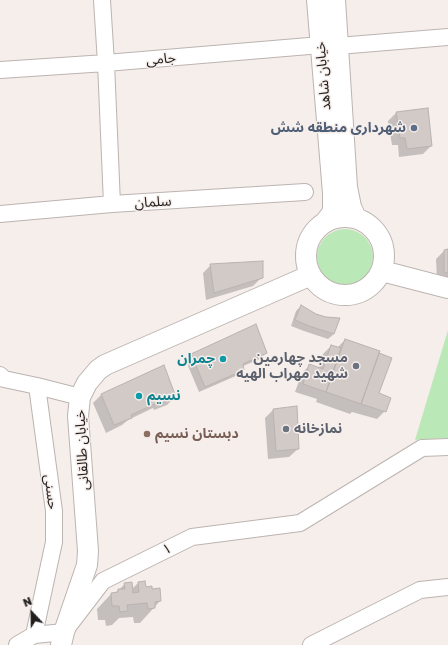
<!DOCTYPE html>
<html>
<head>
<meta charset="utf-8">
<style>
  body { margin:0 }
  #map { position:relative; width:448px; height:645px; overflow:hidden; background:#f6eeeb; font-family:"Golos Text",sans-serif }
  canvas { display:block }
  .north { position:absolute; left:12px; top:593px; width:40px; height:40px; -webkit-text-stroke:3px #f6eeeb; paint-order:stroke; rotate:338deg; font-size:11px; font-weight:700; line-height:16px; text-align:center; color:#211e1d }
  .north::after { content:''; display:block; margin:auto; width:14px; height:18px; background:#211e1d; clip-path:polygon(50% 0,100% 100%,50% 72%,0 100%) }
</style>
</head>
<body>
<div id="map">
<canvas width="448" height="645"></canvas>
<div class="north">N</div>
</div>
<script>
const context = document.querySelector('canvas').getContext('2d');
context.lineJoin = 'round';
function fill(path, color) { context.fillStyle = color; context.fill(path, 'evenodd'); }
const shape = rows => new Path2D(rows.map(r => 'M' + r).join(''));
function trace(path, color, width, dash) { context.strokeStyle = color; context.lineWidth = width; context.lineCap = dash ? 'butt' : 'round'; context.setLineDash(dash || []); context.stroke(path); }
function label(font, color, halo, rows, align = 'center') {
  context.font = font + ' "Golos Text","Noto Sans Arabic",sans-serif'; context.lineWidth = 3; context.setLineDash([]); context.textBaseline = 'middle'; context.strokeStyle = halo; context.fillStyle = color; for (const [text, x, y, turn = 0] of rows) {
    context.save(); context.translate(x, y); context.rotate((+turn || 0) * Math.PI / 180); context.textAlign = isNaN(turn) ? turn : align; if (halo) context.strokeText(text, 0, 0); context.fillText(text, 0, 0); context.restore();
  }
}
fill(shape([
  '317 257a28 28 0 1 1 56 0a28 28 0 1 1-56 0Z',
  [448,330,448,438,445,438,415,440]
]), '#bbe8b7');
fill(shape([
  [396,113,431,146,423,154,399,157,398,145,392,145,388,121],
  [448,250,448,283,437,280,436,259,444,251],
  [211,265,262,277,253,286,206,300,203,273],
  [301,306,310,312,326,318,334,334,328,339,304,331,291,326,296,311],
  [345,340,378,394,385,411,377,419,352,412,350,414,316,402,317,399,295,392,302,373,310,365,319,368,323,354,331,346,337,348],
  [266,353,260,359,243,366,243,369,238,375,199,392,186,361,192,355],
  [101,395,175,397,167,405,154,410,153,408,128,420,122,425,106,433,93,403],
  [273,410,298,449,289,457,268,459,265,418],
  [144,582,145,588,151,590,160,601,140,623,134,623,133,617,119,618,112,625,106,626,105,620,98,620,97,609,111,594,114,594,125,584,132,589,138,583]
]), '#0003');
const building = shape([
  [428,108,432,146,407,149,405,138,400,138,396,112,428,108],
  [448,249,448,273,444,272,444,250,448,249],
  [263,261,263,278,214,293,210,264,263,261],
  [301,305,316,314,326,317,340,318,334,334,309,326,295,320,301,305],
  [256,324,267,353,243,364,244,370,205,387,191,354,256,324],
  [345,339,380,351,361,404,326,392,345,339],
  [331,345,341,348,326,392,303,384,309,364,323,369,331,345],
  [379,353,392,358,379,393,391,398,386,412,361,404,379,353],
  [164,365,176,397,162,403,161,401,131,415,132,418,114,425,101,394,164,365],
  [297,406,299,449,276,451,273,409,297,406],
  [145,581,146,587,152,586,152,589,160,588,161,601,155,602,155,608,148,609,147,603,127,605,128,611,120,612,119,606,112,606,111,593,118,592,118,589,125,589,124,583,132,582,133,593,139,592,138,582,145,581]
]);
fill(building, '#d2cac7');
trace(building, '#bab2af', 1);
const minor = shape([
  [102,0,106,63,112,204],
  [338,46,448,37],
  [0,70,106,63,321,45],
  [0,214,112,204,305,192],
  [0,375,4,379,37,386,54,511,54,542,34,635],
  [37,386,80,397],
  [17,645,34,635,64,632,103,581,192,537,300,523,422,448,448,447],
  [311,645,420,590,448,587]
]);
const major = shape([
  [317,0,333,193,333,212,326,221],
  [335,0,347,187,351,207,356,218],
  '306 256a39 39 0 1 1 78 0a39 39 0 1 1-78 0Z',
  [382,271,448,288],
  [61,645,64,632,87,565,88,551,78,416,80,397,87,383,98,370,105,365,311,275]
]);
trace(minor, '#bcb4b1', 18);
trace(major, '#bcb4b1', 22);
trace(minor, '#fff', 16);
trace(major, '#fff', 20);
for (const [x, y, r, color] of [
  [414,128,4,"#5c6f8a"],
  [223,359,4,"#0f9aa8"],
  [356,366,4,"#6b7280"],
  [139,396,4,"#0f9aa8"],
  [286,429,4,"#6b7280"],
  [147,434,4,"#8d6e63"]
]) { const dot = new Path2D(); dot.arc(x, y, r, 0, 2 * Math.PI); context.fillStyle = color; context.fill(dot); trace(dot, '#f6eeeb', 1.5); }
label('14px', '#211e1d', '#f6eeeb', [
  ["جامی",161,59,-5],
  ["خیابان شاهد",323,76,-95],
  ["سلمان",153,202,-3],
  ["خیابان طالقانی",82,450,-93],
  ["حسنی",51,492,83],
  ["۱",167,549,-26]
]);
label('bold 14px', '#4e5e75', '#f6eeeb', [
  ["شهرداری منطقه شش",406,128]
], 'right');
label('bold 14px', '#5b616d', '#f6eeeb', [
  ["مسجد چهارمین",348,358],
  ["شهید مهراب الهیه",348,374],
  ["نمازخانه",294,429,"left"]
], 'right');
label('bold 14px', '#0d838f', '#f6eeeb', [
  ["چمران",215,359],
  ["نسیم",147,396,"left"]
], 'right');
label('bold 14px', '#785e54', '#f6eeeb', [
  ["دبستان نسیم",155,434]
], 'left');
</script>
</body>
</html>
